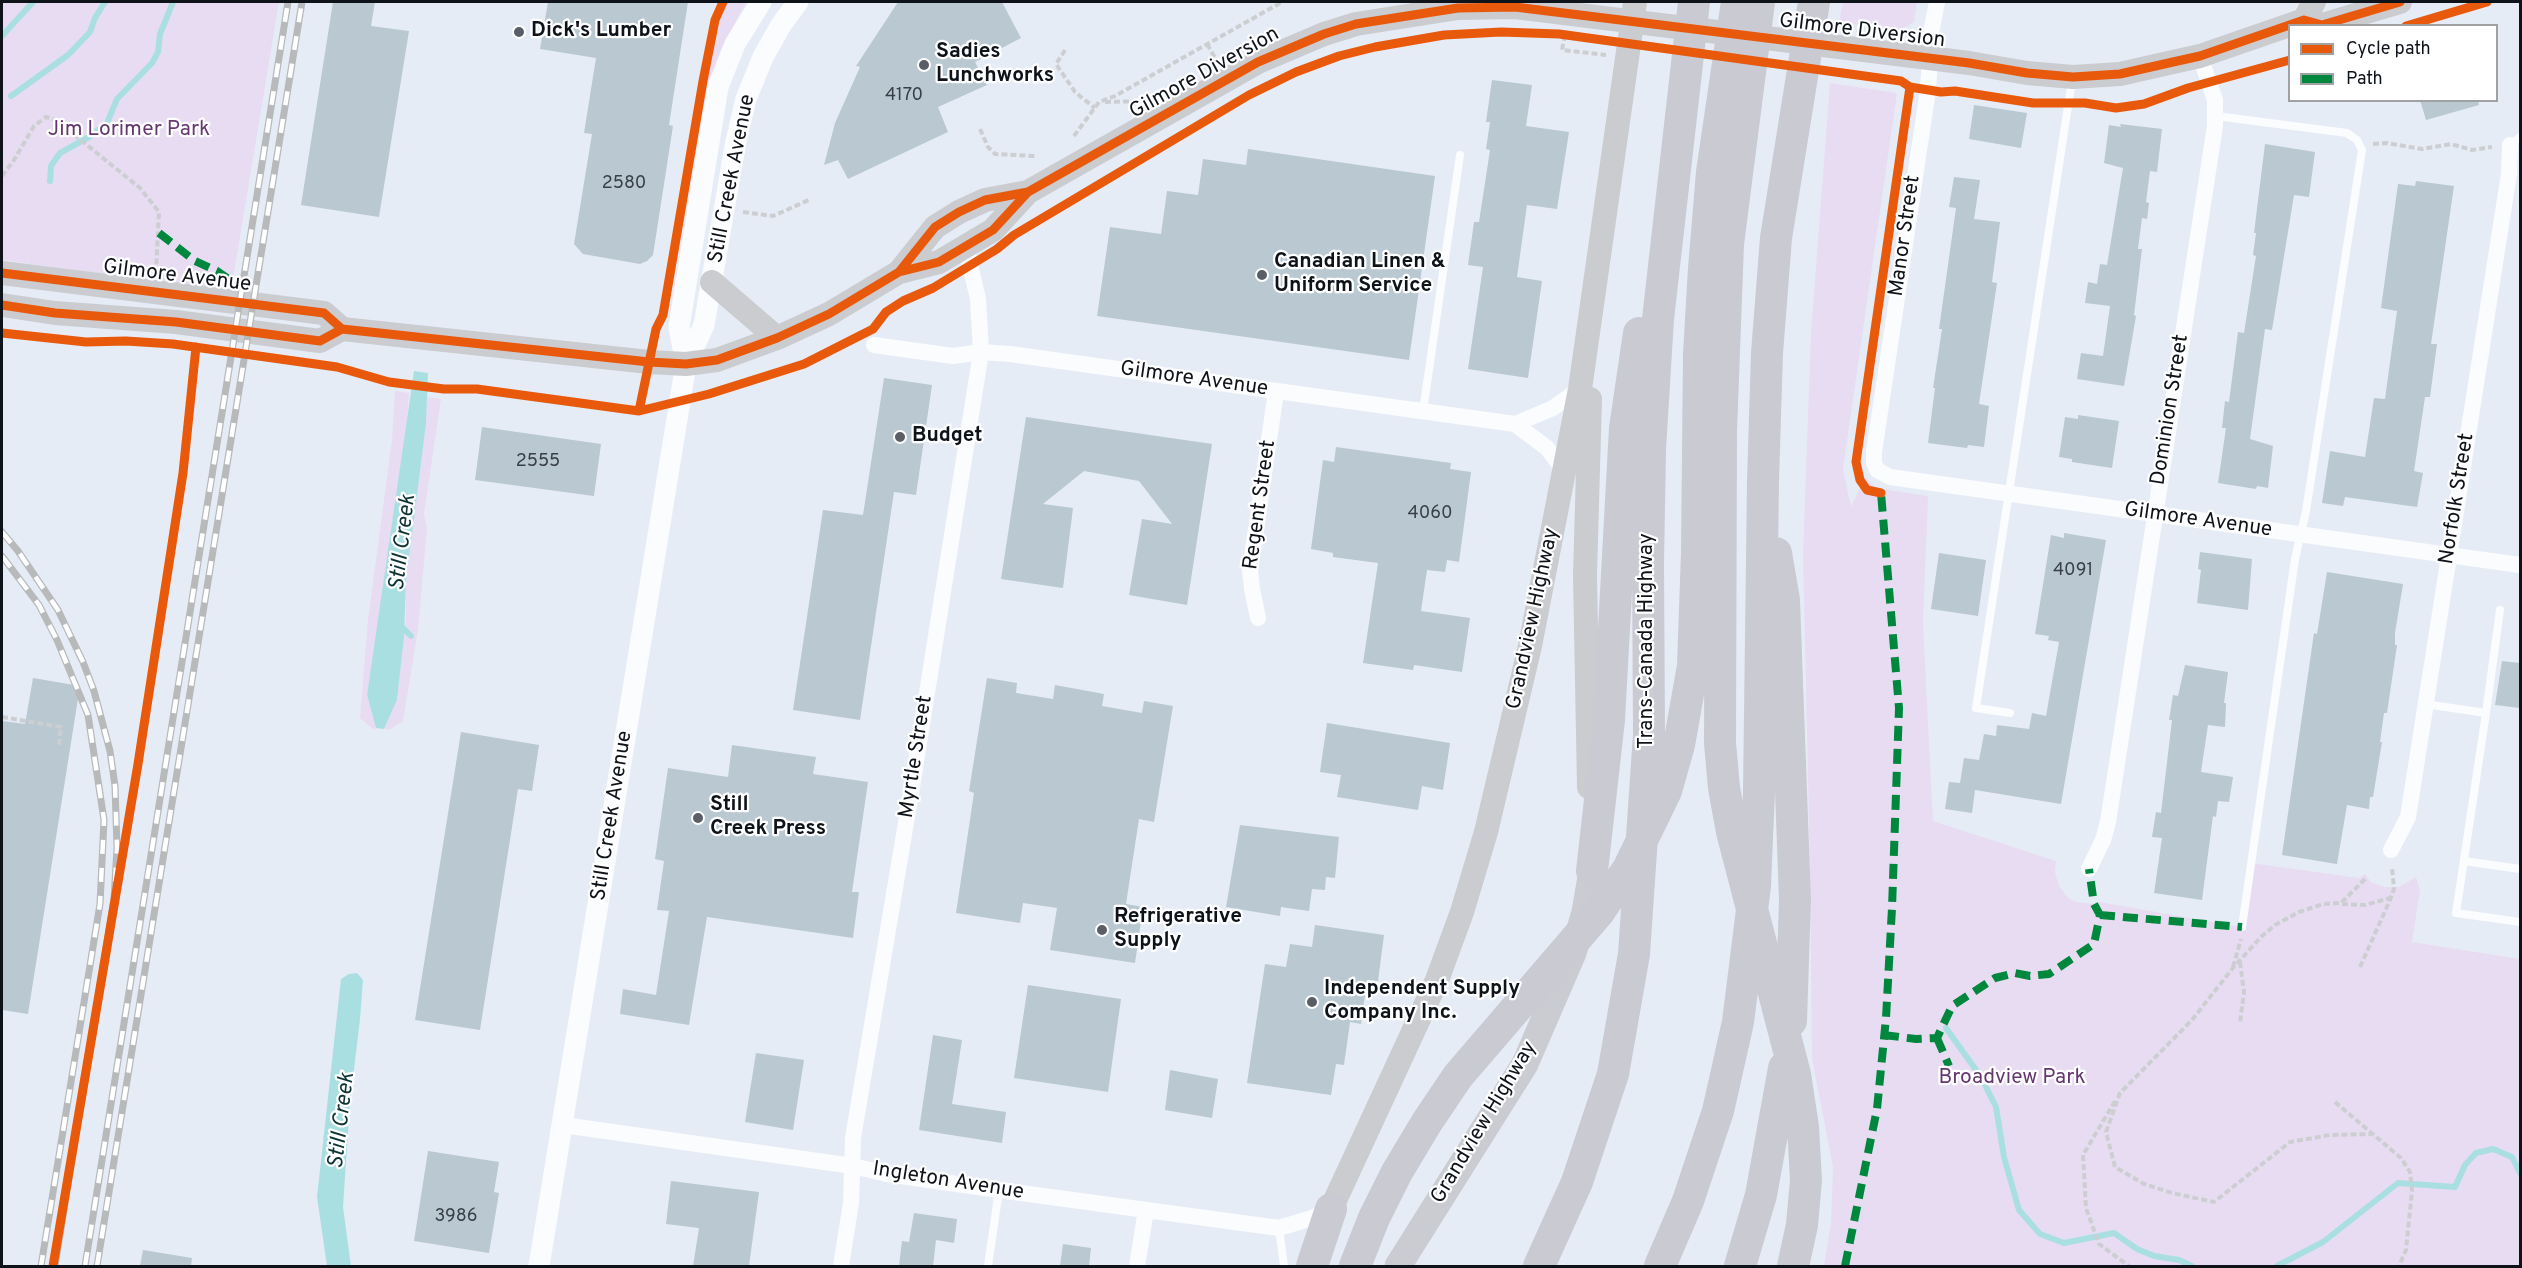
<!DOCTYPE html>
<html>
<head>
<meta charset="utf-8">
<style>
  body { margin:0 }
  #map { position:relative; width:2522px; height:1268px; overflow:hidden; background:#e6ecf6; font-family:Overpass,sans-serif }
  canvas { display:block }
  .frame { position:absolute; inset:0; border:3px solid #0e131a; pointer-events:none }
  .legend { position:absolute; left:2288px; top:24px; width:210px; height:78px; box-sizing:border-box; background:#fff; border:2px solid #9fa1a3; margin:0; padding:8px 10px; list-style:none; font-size:18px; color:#0e131a }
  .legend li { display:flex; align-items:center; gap:12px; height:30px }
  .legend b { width:30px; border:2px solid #9fa1a3 }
</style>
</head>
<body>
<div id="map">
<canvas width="2522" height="1268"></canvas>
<div class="frame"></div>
<ul class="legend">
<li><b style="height:8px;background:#e8590c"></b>Cycle path</li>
<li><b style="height:8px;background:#00873e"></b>Path</li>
</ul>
</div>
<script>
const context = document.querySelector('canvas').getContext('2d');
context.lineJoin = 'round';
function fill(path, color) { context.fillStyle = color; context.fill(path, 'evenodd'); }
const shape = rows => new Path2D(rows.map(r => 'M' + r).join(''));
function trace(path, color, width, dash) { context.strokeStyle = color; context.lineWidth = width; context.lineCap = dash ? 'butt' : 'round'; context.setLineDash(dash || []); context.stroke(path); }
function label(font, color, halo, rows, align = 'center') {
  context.font = font + ' Overpass,sans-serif'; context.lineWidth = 4.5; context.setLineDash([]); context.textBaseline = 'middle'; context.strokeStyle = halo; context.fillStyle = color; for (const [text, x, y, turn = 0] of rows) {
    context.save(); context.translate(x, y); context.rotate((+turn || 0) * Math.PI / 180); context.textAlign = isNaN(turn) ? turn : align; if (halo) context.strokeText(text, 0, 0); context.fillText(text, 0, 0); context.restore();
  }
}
fill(shape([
  [2,2,279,2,231,291,2,260],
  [719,2,746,2,719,54,703,113],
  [1843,2,1917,2,1914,22,1898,31,1839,22],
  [1830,83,1897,93,1843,469,1851,507,1865,477,1876,488,1928,496,1923,623,1933,821,2056,861,2055,872,2059,886,2068,898,2076,902,2094,904,2100,902,2241,927,2251,863,2359,878,2365,874,2371,882,2385,887,2399,887,2416,877,2420,890,2412,942,2520,959,2520,1266,1824,1266,1831,1223,1833,1167,1812,1059,1810,867,1803,556,1811,332],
  [395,391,409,393,406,437,367,695,376,728,374,730,360,718,368,620,392,440],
  [427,397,441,399,424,514,427,528,418,630,403,721,389,730,384,729,397,700,406,617,406,582,426,424]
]), '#e8dcf3');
fill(shape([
  [414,371,428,373,426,424,406,582,404,637,397,700,384,729,376,728,367,695],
  [357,973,363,980,360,1019,350,1103,343,1207,351,1266,327,1266,317,1197,341,979,349,974]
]), '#aadfe2');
trace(shape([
  [2,36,33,2],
  [11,96,68,55,90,32,95,18,105,2],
  [50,181,51,166,60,153,89,137,107,123,117,99,152,63,158,52,160,34,173,2],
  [401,626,411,636],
  [1946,1028,1981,1077,1996,1107,2004,1157,2019,1210,2040,1234,2064,1243,2114,1233,2137,1249,2154,1256,2179,1260,2192,1266],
  [2277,1266,2323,1242,2398,1183,2455,1187,2465,1165,2476,1153,2493,1149,2512,1157,2520,1173]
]), '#aadfe2', 6);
fill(shape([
  [333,2,375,2,371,26,409,31,379,217,301,205],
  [548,2,688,2,669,125,673,126,653,255,647,261,640,264,583,254,574,244,592,134,584,133,596,58,540,49],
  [898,2,1002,2,1021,38,975,62,987,85,938,107,948,132,848,179,838,160,824,165,835,123,860,67,856,66],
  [1492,80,1532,85,1526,126,1569,132,1557,209,1527,205,1517,277,1542,281,1528,378,1468,369,1483,267,1468,265,1474,222,1479,222,1490,150,1486,149,1490,122,1486,122],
  [2420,100,2478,100,2479,105,2426,120],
  [1974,105,2027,113,2021,148,1969,139],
  [2120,124,2162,129,2157,172,2150,171,2146,202,2149,203,2147,219,2142,218,2138,249,2142,249,2134,315,2136,316,2124,386,2077,379,2081,353,2103,356,2110,306,2085,303,2088,282,2097,284,2100,264,2107,265,2123,168,2104,163,2109,125,2121,127],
  [2265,144,2315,152,2309,197,2294,195,2272,330,2265,329,2250,439,2273,446,2268,488,2257,486,2256,489,2218,483,2226,428,2222,428,2225,401,2229,402,2238,332,2244,333,2256,256,2253,255,2256,233,2254,233],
  [1248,149,1435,176,1409,360,1097,316,1110,227,1161,234,1167,191,1198,195,1203,159,1246,165],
  [1954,177,1980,180,1974,219,2000,222,1992,282,1997,283,1979,404,1989,406,1984,447,1968,445,1967,448,1928,443,1935,388,1933,388,1942,329,1939,329,1956,208,1949,207],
  [2416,181,2454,186,2431,344,2437,344,2430,397,2425,397,2414,471,2423,473,2417,507,2345,497,2343,506,2322,503,2330,451,2365,457,2374,398,2385,399,2397,311,2381,308,2398,184,2415,186],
  [884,378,932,385,916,495,894,492,860,720,793,710,823,510,863,515],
  [2078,415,2119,421,2112,468,2072,462,2072,459,2059,457,2065,417,2078,419],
  [1026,417,1212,444,1187,605,1129,595,1142,519,1172,524,1139,481,1084,471,1043,504,1073,508,1063,588,1001,579],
  [482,427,601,444,594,496,475,480],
  [1336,447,1451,463,1450,469,1471,472,1459,562,1447,560,1445,572,1427,570,1421,611,1470,618,1462,672,1414,665,1413,670,1363,663,1378,563,1333,557,1333,553,1311,549,1323,460,1334,462],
  [2064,533,2106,540,2061,804,1975,790,1972,813,1945,809,1949,782,1960,783,1964,758,1979,760,1984,734,1996,736,1997,725,2029,729,2032,713,2046,716,2059,642,2048,640,2049,636,2035,634,2051,535,2064,538],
  [2200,552,2252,559,2248,610,2197,603,2201,570,2198,569],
  [1939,553,1986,560,1978,616,1931,609],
  [2327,572,2403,584,2395,633,2395,645,2397,645,2387,713,2384,713,2380,742,2382,742,2373,797,2370,797,2369,809,2347,805,2337,864,2282,855,2314,633,2317,634],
  [2502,661,2520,663,2520,708,2495,705],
  [2185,665,2228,672,2224,703,2226,703,2225,727,2208,725,2201,772,2233,777,2229,802,2218,801,2216,817,2213,816,2202,900,2154,893,2162,838,2152,837,2156,812,2161,813,2172,720,2169,720,2173,695,2178,696],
  [33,678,80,686,28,1014,2,1010,2,721,25,724],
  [987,678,1017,683,1016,693,1053,699,1055,685,1104,694,1102,706,1142,713,1144,701,1173,706,1154,822,1139,819,1126,904,1143,907,1135,963,1050,950,1057,908,1023,903,1020,923,956,913,974,793,969,791],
  [1327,723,1450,743,1443,790,1422,786,1418,810,1337,797,1341,775,1320,772],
  [461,732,539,745,532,791,518,789,480,1030,415,1020],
  [732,745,816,757,813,774,868,782,852,892,859,892,853,938,707,917,689,1025,620,1014,623,989,656,995,669,911,657,910,664,861,655,859,668,768,728,777],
  [1240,825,1339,837,1335,878,1326,877,1325,890,1312,889,1309,911,1281,907,1280,916,1226,907],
  [1315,925,1384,935,1378,981,1367,980,1361,1024,1350,1022,1344,1065,1336,1064,1331,1095,1247,1083,1265,964,1286,967,1290,944,1312,947],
  [1028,985,1121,999,1108,1092,1014,1078],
  [933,1035,962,1040,952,1104,1006,1112,1002,1143,919,1130],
  [756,1053,804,1060,793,1130,745,1122],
  [1170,1070,1218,1079,1212,1118,1165,1110],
  [428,1151,499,1162,494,1192,499,1193,489,1253,414,1241],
  [671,1181,759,1192,749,1266,693,1266,699,1228,666,1224],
  [914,1213,957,1219,954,1243,936,1240,933,1266,899,1266,902,1241,909,1242],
  [1063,1244,1091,1248,1089,1266,1060,1266],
  [143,1250,192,1258,191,1266,140,1266]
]), '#b9c8d1');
trace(shape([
  [1565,35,1562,50,1606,55],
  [1207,44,1218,63],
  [1065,50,1056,64,1075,92,1095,108],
  [1105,102,1145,101],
  [980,129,988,147,995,154,1035,156],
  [1074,136,1099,102,1115,96,1282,2],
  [2373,144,2387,143,2422,149,2451,144,2472,150,2492,147],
  [2,176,14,160,34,126,46,117,56,120,140,188,159,212,156,272],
  [743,212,773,216,811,199],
  [2,717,61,727,59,745],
  [2365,879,2341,903,2323,904,2299,912,2275,925,2261,937,2232,969,2192,1020,2120,1093,2106,1132,2115,1167,2144,1184,2172,1193,2214,1202,2290,1142,2330,1135,2371,1134],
  [2342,904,2365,905,2390,898],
  [2240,962,2244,992,2240,1023],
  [2233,967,2241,939],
  [2360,967,2390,900,2394,889,2392,867],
  [2115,1101,2083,1155,2086,1208,2099,1244,2129,1266],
  [2335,1102,2401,1158,2410,1172,2412,1191,2406,1250,2399,1266]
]), '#ccced1', 4, [6, 3]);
trace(shape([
  [2216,116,2347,133,2357,140,2362,150,2306,511,2295,559,2242,927],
  [2510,145,2520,137],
  [1423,411,1460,155],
  [2425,704,2486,713,2456,913,2520,922],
  [2010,713,1976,708,2072,80],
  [2486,713,2500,610],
  [2464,861,2520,869],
  [1279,1228,1284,1266],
  [988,1266,999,1190]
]), '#fbfcfe', 8);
trace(shape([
  [1937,2,1932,28,1928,90,1874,452,1874,463,1877,470,1890,477,2520,565],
  [874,345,953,356,981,352,1010,354,1515,424,1547,448,1564,470],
  [1515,424,1553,408,1580,389],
  [1258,618,1252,589,1250,570,1276,392],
  [2391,850,2408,817,2509,174,2510,145],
  [2089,869,2103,840,2108,822,2215,126,2215,100,2200,56],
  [563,1125,853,1166,887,1174,999,1190,1279,1228,1312,1218,1331,1209],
  [841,1266,851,1203,853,1138,914,775,981,352,978,299,966,247],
  [1137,1266,1146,1210]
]), '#fbfcfe', 16);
trace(shape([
  [686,364,679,327,718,87,735,44,761,2],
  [539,1266,686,364,704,325,736,141,746,99,763,57,781,25,798,2]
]), '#fbfcfe', 21);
trace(shape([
  [2304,20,2314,2],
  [899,272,935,227,959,212,985,200,1028,192],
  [2,273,324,313,342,329],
  [712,282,777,338],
  [2,305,55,313,176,322,320,341,342,329,649,362,686,364,717,360,777,338,829,314,899,272,939,262,993,230,1028,192,1258,62,1324,34,1356,24,1458,8,1515,7,1969,63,2027,73,2073,77,2120,74,2173,62,2200,56,2304,20,2322,25,2400,2],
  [1589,787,1585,575,1590,399],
  [1331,1209,1437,980,1462,912,1486,832,1530,646,1580,389,1635,2]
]), '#caccd0', 24);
trace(shape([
  [1398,1266,1525,1064,1573,953,1585,912,1592,871]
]), '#cbccd2', 27);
trace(shape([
  [1759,2,1728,244,1721,432,1720,743,1724,788,1732,832,1795,1074,1803,1127,1806,1180,1802,1225,1793,1266],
  [1776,553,1784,600,1795,900,1791,1021],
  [1592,871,1609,720,1625,428,1639,333],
  [1312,1266,1331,1209],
  [1355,1266,1374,1218,1397,1172,1427,1122,1458,1076,1599,912,1628,869,1666,791,1679,745,1693,666,1697,552,1699,354,1704,268,1712,172,1737,2],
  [1539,1266,1577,1182,1613,1074,1634,954,1649,734,1648,563,1650,449,1658,319,1694,2],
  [1660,1266,1688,1201,1718,1111,1738,1022,1755,886,1759,791,1763,481,1767,353,1776,238,1814,2],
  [1740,1266,1761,1195,1784,1068]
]), '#cacad3', 32);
const rail = shape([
  [2,532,18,551,58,610,83,662,94,691,110,751,115,786,117,848,114,899,55,1266],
  [2,556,39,605,57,640,88,715,104,820,100,904,41,1266],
  [85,1266,288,2],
  [97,1266,302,2]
]);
trace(rail, '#b7b9bb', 7);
trace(rail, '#fff', 4.5, [14]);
trace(shape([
  [159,233,195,261,217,271,230,280],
  [2100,915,2242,927],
  [1884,1035,1916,1039,1937,1038,1952,1006,1995,978,2015,973,2030,976,2049,974,2094,944,2100,915,2094,904,2089,869],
  [1937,1038,1949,1066],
  [1845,1266,1877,1109,1886,1018,1892,908,1899,708,1881,493,1876,492]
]), '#00873e', 8, [15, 8]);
trace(shape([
  [2406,26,2487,2],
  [899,272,935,227,959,212,985,200,1028,192],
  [2,273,324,313,342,329],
  [2,305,55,313,176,322,320,341,342,329,649,362,686,364,717,360,777,338,829,314,899,272,939,262,993,230,1028,192,1258,62,1324,34,1356,24,1458,8,1515,7,1969,63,2027,73,2073,77,2120,74,2173,62,2200,56,2304,20,2322,25,2400,2],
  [2,333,86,342,126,341,173,344,337,367,389,382,444,389,477,389,639,411,709,394,804,364,873,329,886,312,903,301,933,288,997,249,1014,235,1249,95,1296,72,1339,56,1375,47,1444,35,1501,32,1559,34,1901,81,1910,87,1941,92,1955,91,2033,103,2085,103,2116,108,2144,104,2188,88,2290,60],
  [639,411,656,329,663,315,703,81,715,20,723,2],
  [1881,493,1867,490,1860,480,1856,462,1910,87],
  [53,1266,138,764,183,473,196,347]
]), '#e8590c', 9);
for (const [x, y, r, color] of [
  [519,32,6,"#5a5f67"],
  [924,65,6,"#5a5f67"],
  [1262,275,6,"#5a5f67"],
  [900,437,6,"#5a5f67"],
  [698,818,6,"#5a5f67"],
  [1102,930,6,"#5a5f67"],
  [1312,1002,6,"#5a5f67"]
]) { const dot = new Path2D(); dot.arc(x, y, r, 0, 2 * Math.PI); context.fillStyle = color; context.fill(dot); trace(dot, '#fff', 2); }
label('18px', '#394048', null, [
  ["4170",904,96],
  ["2580",624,184],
  ["2555",538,462],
  ["4060",1430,514],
  ["4091",2073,571],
  ["3986",456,1217]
]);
label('bold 21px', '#0e131a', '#fff', [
  ["Dick's Lumber",531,32],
  ["Sadies",936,53],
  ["Lunchworks",936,77],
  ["Canadian Linen &",1274,263],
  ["Uniform Service",1274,287],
  ["Budget",912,437],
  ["Still",710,806],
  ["Creek Press",710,830],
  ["Refrigerative",1114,918],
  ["Supply",1114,942],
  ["Independent Supply",1324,990],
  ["Company Inc.",1324,1014]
], 'left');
label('21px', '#0e131a', '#fff', [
  ["Gilmore Diversion",1862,32,7],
  ["Gilmore Diversion",1205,74,-29],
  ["Still Creek Avenue",733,179,-79],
  ["Manor Street",1906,236,-82],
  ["Gilmore Avenue",177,277,7],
  ["Gilmore Avenue",1194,380,8],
  ["Dominion Street",2171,410,-81],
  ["Norfolk Street",2458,499,-81],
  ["Regent Street",1261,505,-82],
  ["Gilmore Avenue",2198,521,8],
  ["Grandview Highway",1534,619,-78],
  ["Trans-Canada Highway",1648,641,-90],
  ["Myrtle Street",917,757,-81],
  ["Still Creek Avenue",613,816,-81],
  ["Grandview Highway",1485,1123,-59],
  ["Ingleton Avenue",948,1182,9]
]);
label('21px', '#64376e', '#fff', [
  ["Jim Lorimer Park",129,131],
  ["Broadview Park",2012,1079]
]);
label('italic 22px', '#0e3333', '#fff', [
  ["Still Creek",404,543,-83],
  ["Still Creek",343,1121,-83]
]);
</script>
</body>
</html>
